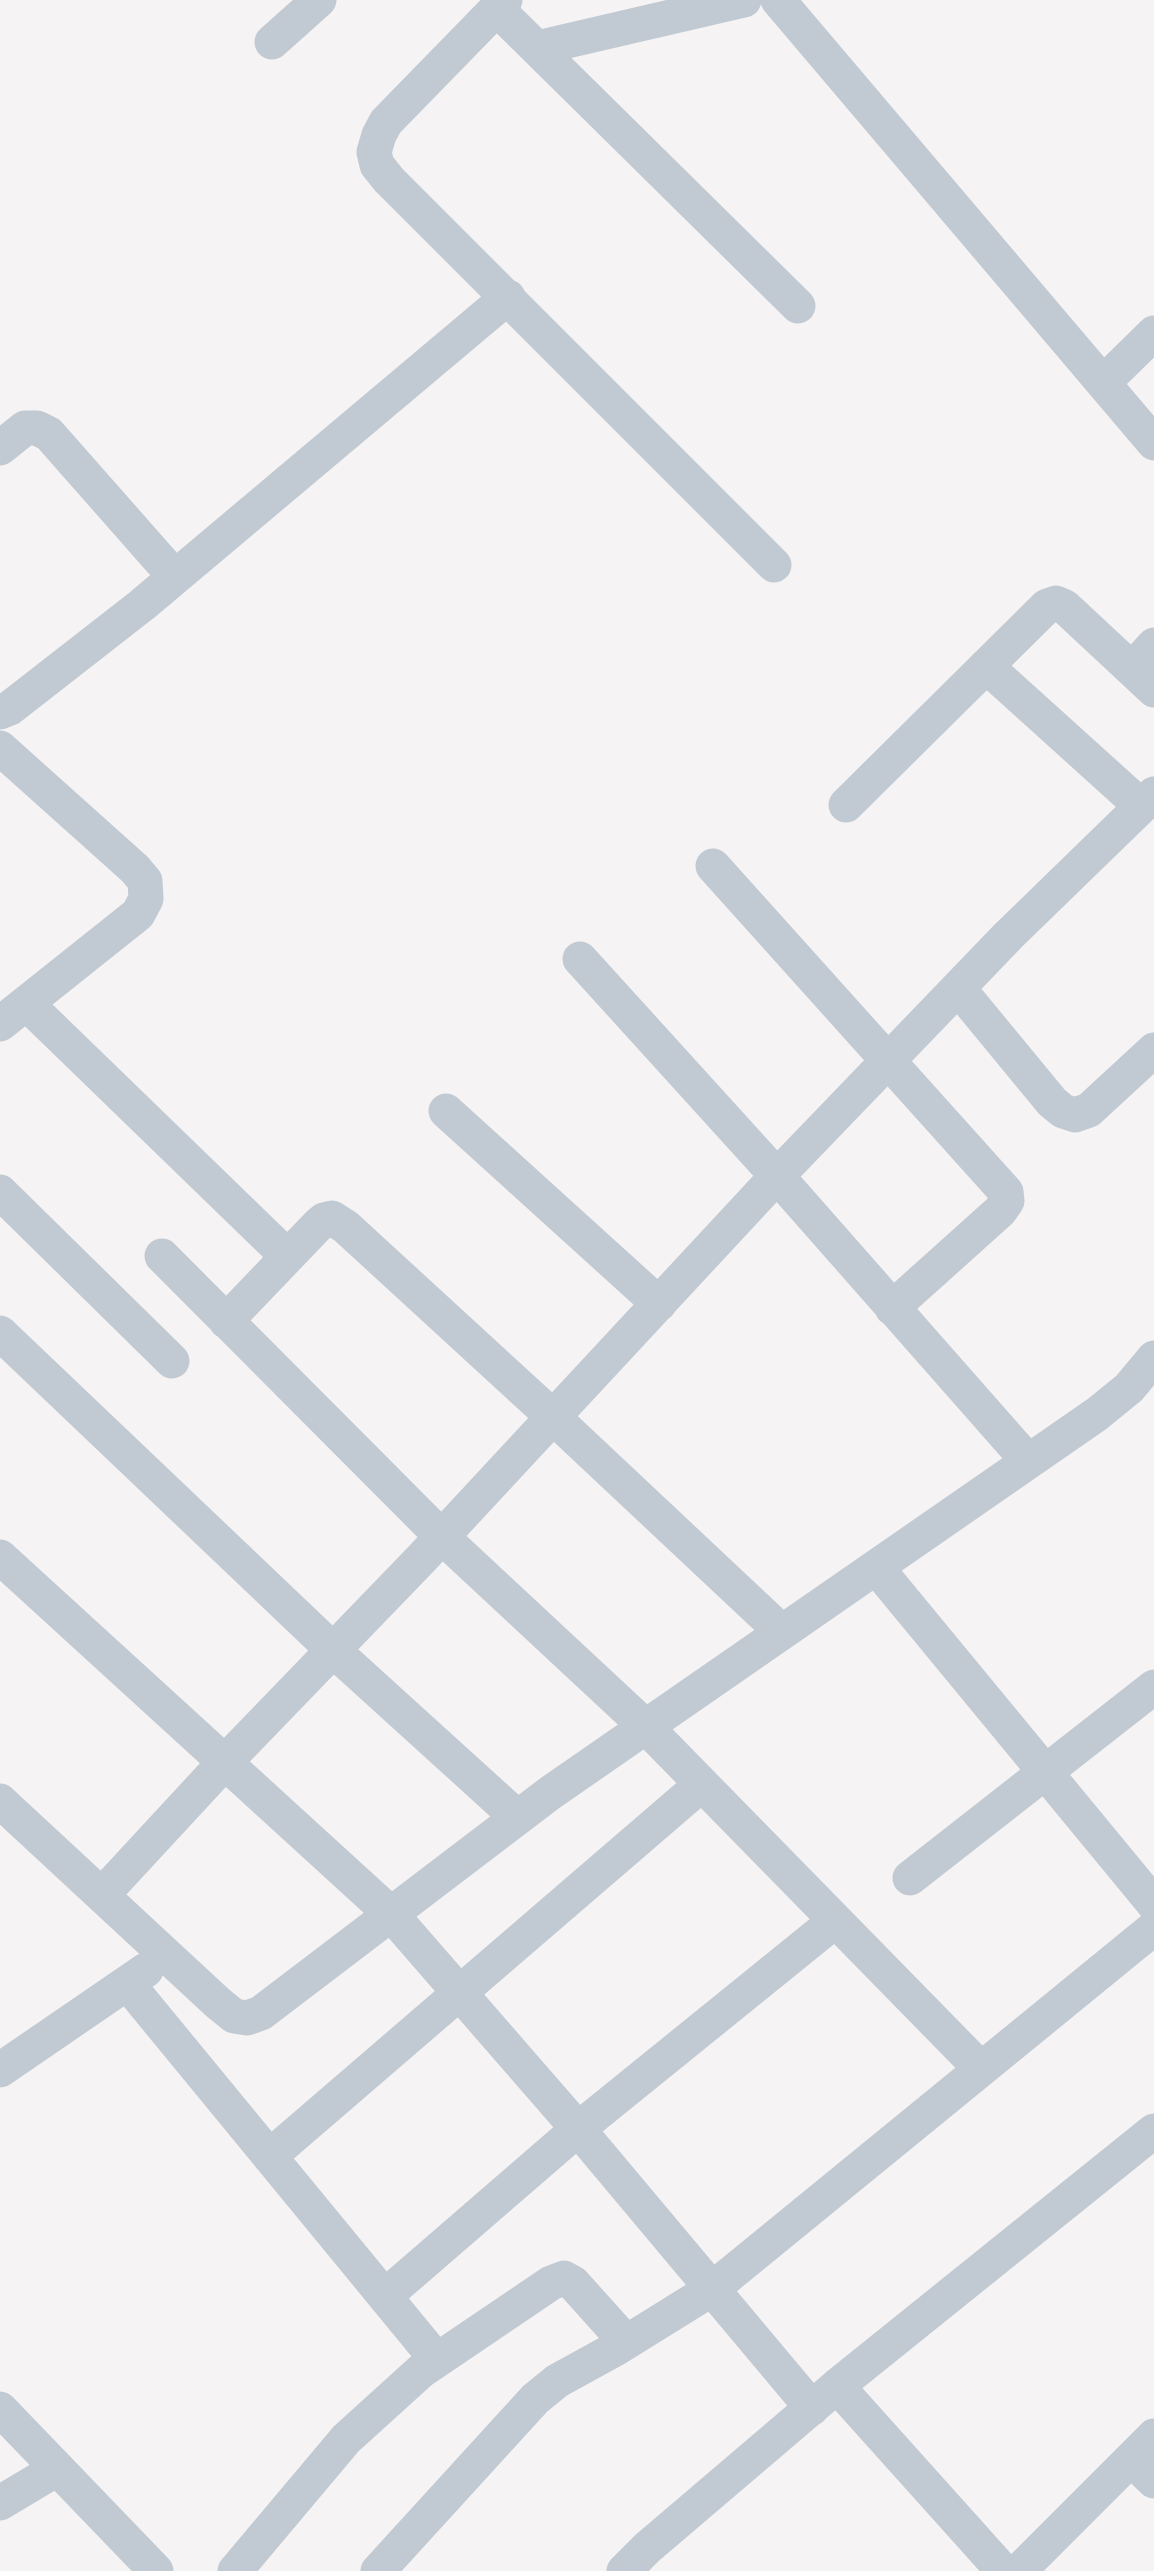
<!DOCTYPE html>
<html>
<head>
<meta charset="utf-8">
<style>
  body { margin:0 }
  canvas { display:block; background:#f5f3f3 }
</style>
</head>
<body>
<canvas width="1154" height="2571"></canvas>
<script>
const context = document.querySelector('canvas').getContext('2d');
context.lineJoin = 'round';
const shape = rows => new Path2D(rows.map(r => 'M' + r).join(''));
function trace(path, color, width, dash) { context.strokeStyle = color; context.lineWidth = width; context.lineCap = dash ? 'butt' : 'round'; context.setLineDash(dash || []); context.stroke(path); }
trace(shape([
  [505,0,386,122,379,135,374,152,377,165,389,180,774,565],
  [778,0,1154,443],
  [498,10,798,306],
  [272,42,319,0],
  [537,48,744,0],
  [1103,383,1154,333],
  [0,448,25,428,37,428,49,434,175,577],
  [986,666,1141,806],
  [1132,669,1154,645],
  [0,712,10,708,142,605,508,297],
  [0,748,135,869,145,881,146,899,138,914,0,1024],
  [846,805,1047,606,1056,603,1065,607,1154,690],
  [713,866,1006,1192,1007,1201,1000,1211,892,1308],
  [580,959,777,1176,1028,1461],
  [958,988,1052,1102,1063,1111,1075,1115,1089,1110,1154,1050],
  [26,1003,287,1256],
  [446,1111,659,1304],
  [0,1192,172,1361],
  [162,1256,442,1537,645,1726,981,2069],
  [226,1321,318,1225,324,1220,332,1218,346,1227,553,1417,782,1632],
  [0,1333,333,1650,517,1817],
  [0,1557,391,1914,578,2129,812,2408],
  [876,1567,1154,1904],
  [0,1801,218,2003,234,2016,247,2018,261,2013,550,1793,1097,1414,1129,1388,1154,1358],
  [910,1878,1154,1687],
  [102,1895,225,1762,423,1557,777,1176,1008,936,1154,794],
  [127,1983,437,2360],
  [0,2070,146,1970],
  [270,2156,702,1784],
  [385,2296,578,2129,835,1921],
  [837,2386,1003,2571],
  [0,2409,156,2571],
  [1131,2459,1154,2481],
  [0,2503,57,2469],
  [235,2571,346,2439,421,2371,551,2283,564,2278,573,2283,626,2342],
  [378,2571,535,2399,557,2381,617,2348,712,2289,1154,1928],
  [624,2571,647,2548,837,2386,1154,2131],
  [1019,2571,1154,2436]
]), '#c1cad2', 35);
</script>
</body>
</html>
